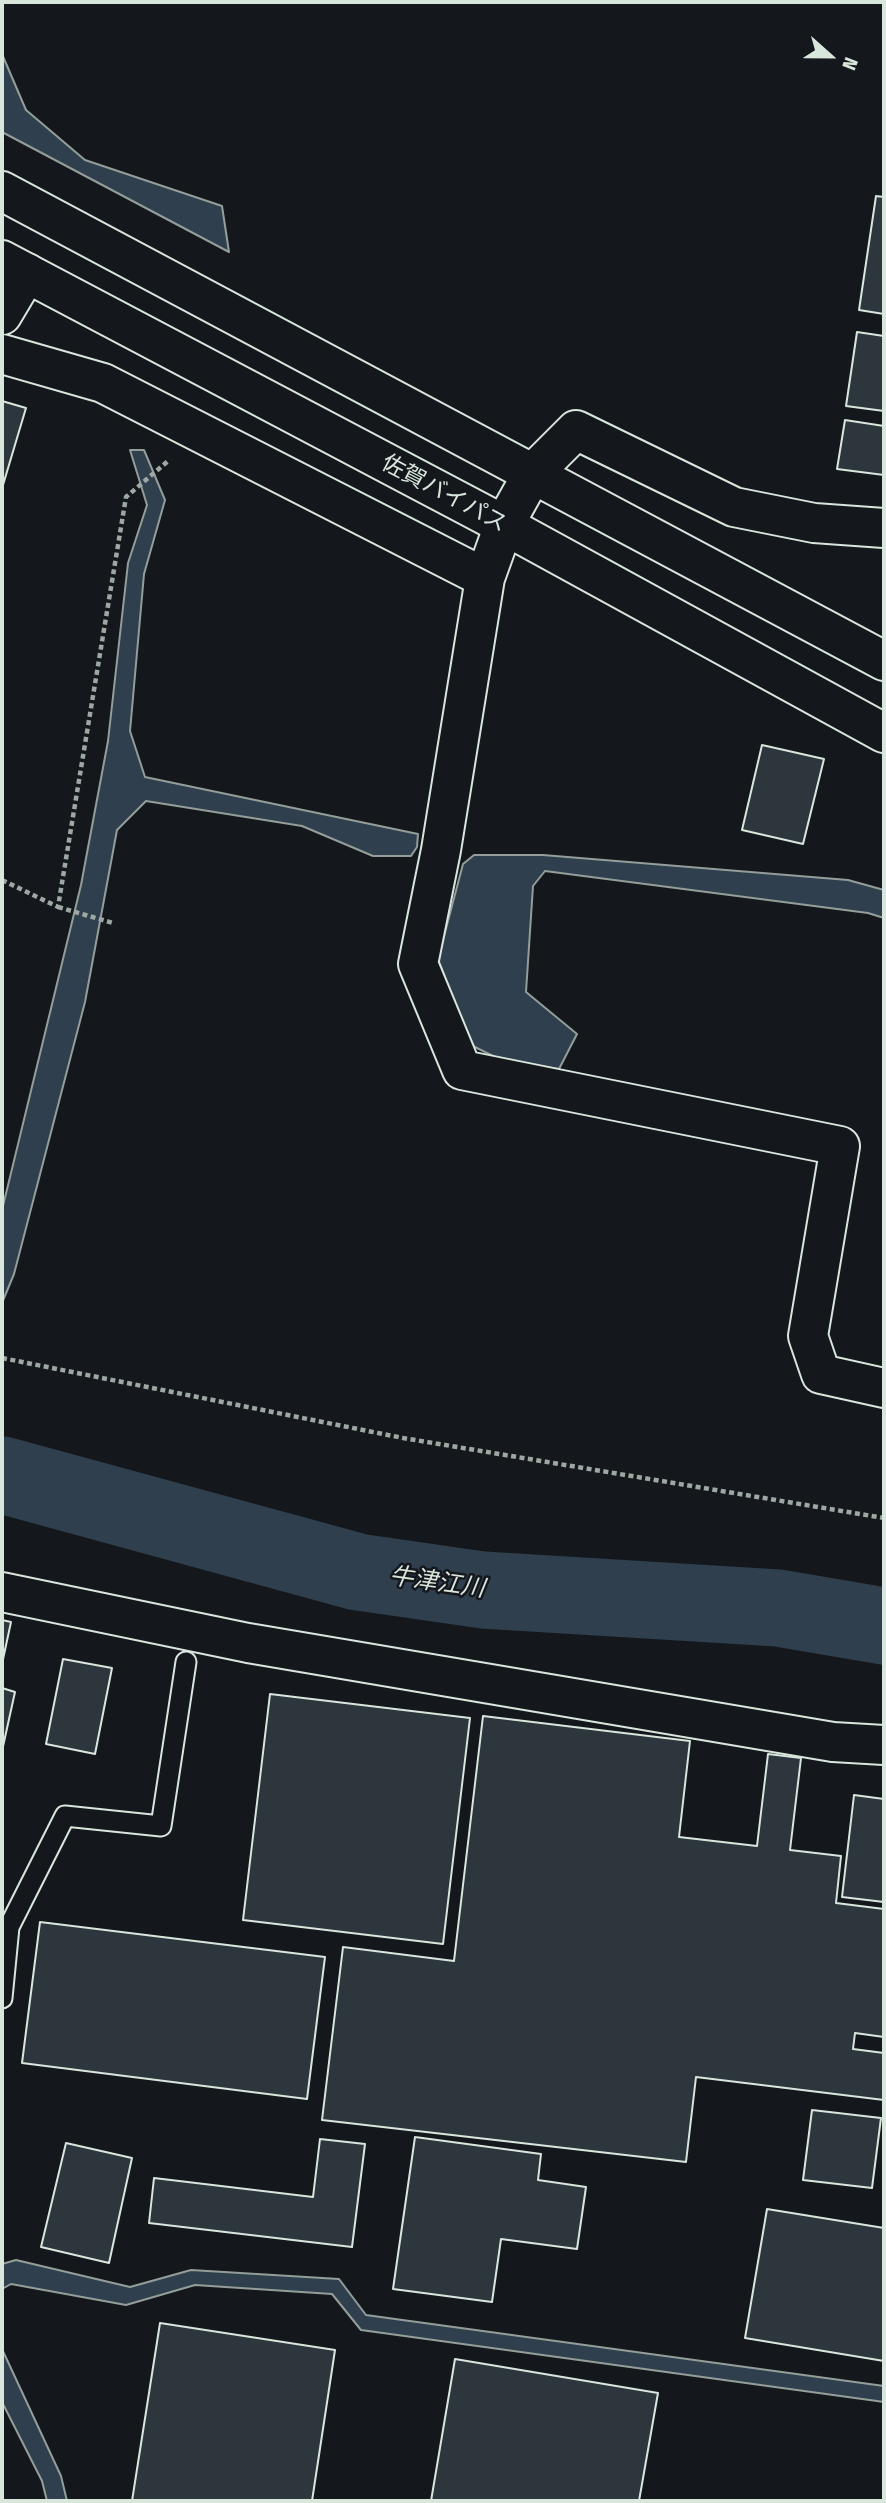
<!DOCTYPE html>
<html>
<head>
<meta charset="utf-8">
<style>
  body { margin:0 }
  #map { position:relative; width:886px; height:2503px; overflow:hidden; background:#14181c; font-family:"Fira Sans Condensed",sans-serif }
  canvas { display:block }
  .frame { position:absolute; inset:0; border:4px solid #d8e6dc; pointer-events:none }
  .north { position:absolute; left:795px; top:21px; width:70px; height:70px; -webkit-text-stroke:5px #14181c; paint-order:stroke; rotate:111deg; font-size:19px; font-weight:700; line-height:28px; text-align:center; color:#d8e6dc }
  .north::after { content:''; display:block; margin:auto; width:24px; height:32px; background:#d8e6dc; clip-path:polygon(50% 0,100% 100%,50% 72%,0 100%) }
</style>
</head>
<body>
<div id="map">
<canvas width="886" height="2503"></canvas>
<div class="frame"></div>
<div class="north">N</div>
</div>
<script>
const context = document.querySelector('canvas').getContext('2d');
context.lineJoin = 'round';
function fill(path, color) { context.fillStyle = color; context.fill(path, 'evenodd'); }
const shape = rows => new Path2D(rows.map(r => 'M' + r).join(''));
function trace(path, color, width, dash) { context.strokeStyle = color; context.lineWidth = width; context.lineCap = dash ? 'butt' : 'round'; context.setLineDash(dash || []); context.stroke(path); }
function label(font, color, halo, rows, align = 'center') {
  context.font = font + ' "Fira Sans Condensed","Noto Sans JP",sans-serif'; context.lineWidth = 5; context.setLineDash([]); context.textBaseline = 'middle'; context.strokeStyle = halo; context.fillStyle = color; for (const [text, x, y, turn = 0] of rows) {
    context.save(); context.translate(x, y); context.rotate((+turn || 0) * Math.PI / 180); context.textAlign = isNaN(turn) ? turn : align; if (halo) context.strokeText(text, 0, 0); context.fillText(text, 0, 0); context.restore();
  }
}
const water = shape([
  [2,54,26,110,85,160,222,206,229,252,2,132,2,54],
  [130,450,144,450,165,500,144,574,130,731,145,777,418,834,417,847,411,856,373,856,302,826,146,801,117,830,85,1002,14,1274,2,1303,2,1210,81,885,108,741,128,563,147,505,130,450],
  [474,855,543,855,848,880,884,890,884,918,868,913,545,871,533,886,526,992,577,1034,559,1069,501,1060,471,1045,438,959,463,864,474,855],
  [16,2260,130,2287,191,2270,339,2279,366,2315,884,2386,884,2402,361,2330,332,2294,195,2285,126,2305,11,2284,2,2289,2,2264,16,2260],
  [2,2349,61,2476,67,2501,47,2501,42,2481,2,2402,2,2349]
]);
fill(water, '#2f3f4d');
trace(water, '#939e99', 2);
trace(shape([
  [2,1475,358,1572,483,1590,778,1608,884,1626]
]), '#2f3f4d', 77);
const building = shape([
  [876,196,884,197,884,314,859,310,876,196],
  [857,332,884,336,884,411,846,406,857,332],
  [2,401,26,408,3,485,2,485,2,401],
  [845,420,884,426,884,475,837,469,845,420],
  [762,745,824,759,803,844,742,830,762,745],
  [2,1620,11,1622,2,1664,2,1620],
  [63,1659,112,1668,95,1754,46,1744,63,1659],
  [2,1688,15,1692,2,1751,2,1688],
  [270,1694,470,1718,443,1944,243,1920,270,1694],
  [483,1716,690,1741,679,1837,757,1846,768,1754,801,1758,790,1850,841,1856,836,1903,884,1909,884,2037,855,2033,853,2049,884,2053,884,2100,696,2077,686,2162,322,2120,343,1947,454,1961,483,1716],
  [854,1795,884,1799,884,1902,842,1897,854,1795],
  [40,1922,325,1957,307,2099,22,2063,40,1922],
  [812,2110,881,2118,872,2188,803,2180,812,2110],
  [415,2137,541,2154,538,2180,586,2187,577,2249,501,2239,492,2302,393,2289,415,2137],
  [320,2139,365,2144,352,2247,149,2223,154,2178,313,2197,320,2139],
  [66,2143,132,2158,109,2263,41,2247,66,2143],
  [767,2209,884,2228,884,2361,745,2338,767,2209],
  [160,2323,335,2350,312,2501,132,2501,160,2323],
  [455,2359,658,2393,639,2501,431,2501,455,2359]
]);
fill(building, '#2c363c');
trace(building, '#d8e6dc', 2);
const service = shape([
  [2,1998,9,1927,65,1816,161,1826,186,1662]
]);
const minor = shape([
  [2,315,27,273],
  [2,354,103,383,485,578],
  [884,528,814,523,734,507,576,430,533,473,504,525,485,578,441,850,418,964,462,1070,840,1146,808,1336,821,1374,884,1388],
  [2,1592,248,1643,833,1742,884,1745]
]);
const trunk = shape([
  [2,191,884,661],
  [2,260,504,525,884,733]
]);
trace(service, '#d8e6dc', 23);
trace(minor, '#d8e6dc', 42);
trace(trunk, '#d8e6dc', 42);
trace(shape([
  [2,880,58,907,126,497,168,461],
  [58,907,113,923],
  [2,1358,403,1438,884,1518]
]), '#9da8a2', 4.5, [5, 3.5]);
trace(service, '#14181c', 19);
trace(minor, '#14181c', 38);
trace(trunk, '#14181c', 38);
label('23px', '#d8e6dc', '#14181c', [
  ["佐賀バイパス",444,494,28]
]);
label('italic 24px', '#d8e6dc', '#14181c', [
  ["牛津江川",437,1583,8]
]);
</script>
</body>
</html>
